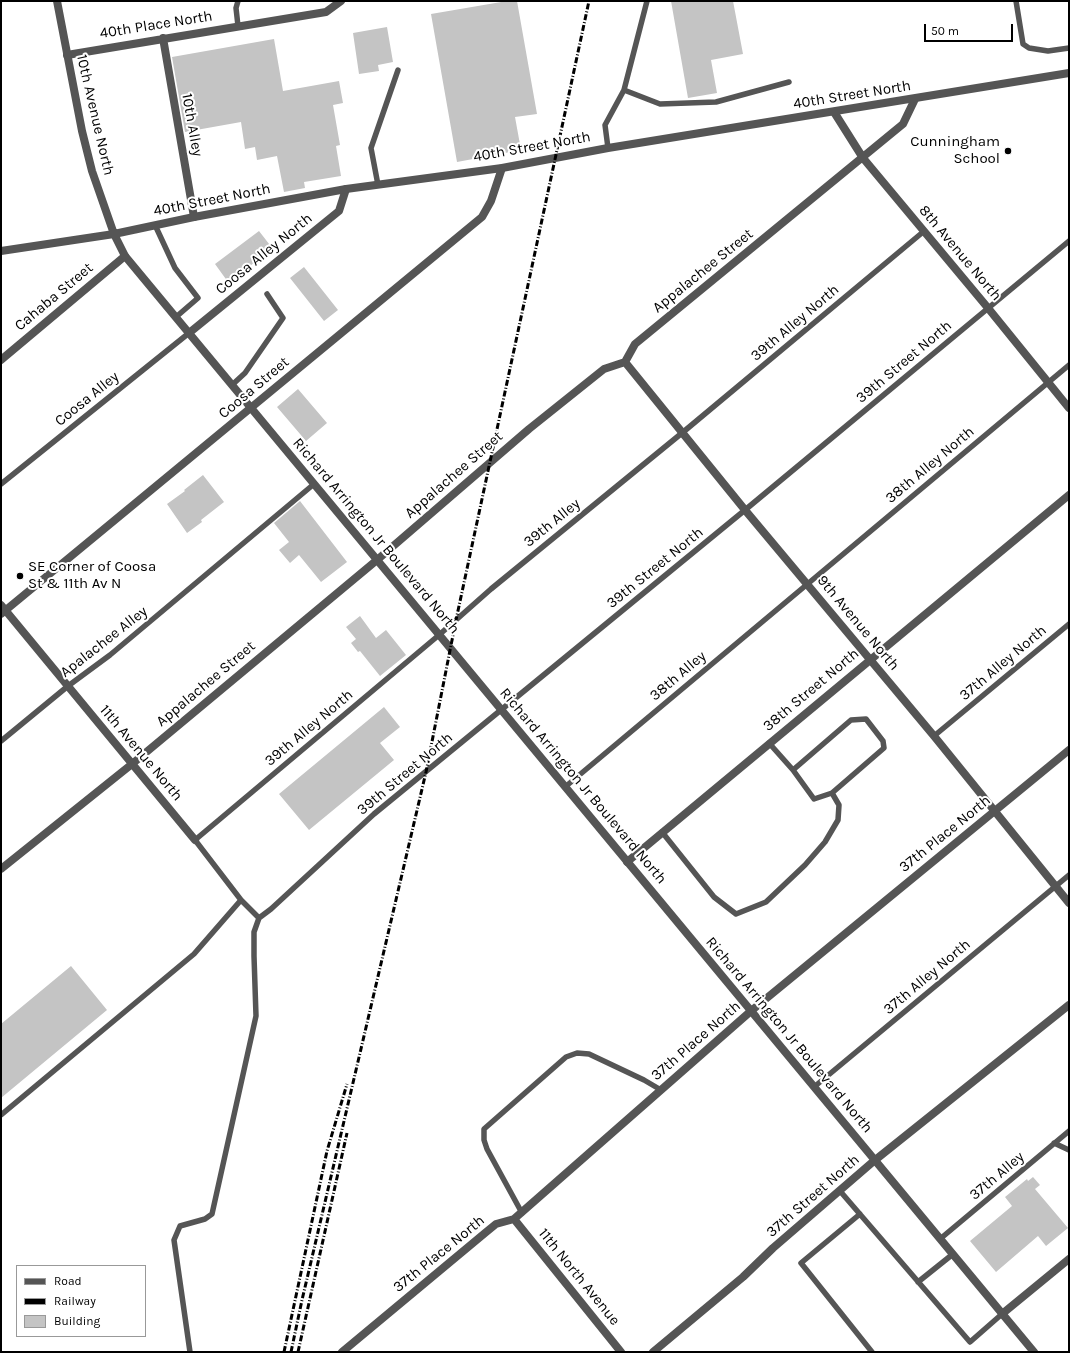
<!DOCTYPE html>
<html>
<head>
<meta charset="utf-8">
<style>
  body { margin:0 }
  #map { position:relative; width:1070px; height:1353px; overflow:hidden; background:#fff; font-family:Karla,sans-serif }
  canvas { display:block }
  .frame { position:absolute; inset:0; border:2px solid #000; pointer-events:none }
  .legend { position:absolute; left:16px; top:1265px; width:130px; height:72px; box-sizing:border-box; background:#fff; border:1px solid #999; margin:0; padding:5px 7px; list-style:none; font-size:12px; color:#000 }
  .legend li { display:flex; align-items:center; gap:8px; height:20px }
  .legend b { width:20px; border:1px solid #999 }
  .scale { position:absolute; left:924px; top:24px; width:89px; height:18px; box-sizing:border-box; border:2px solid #000; border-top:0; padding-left:5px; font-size:12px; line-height:14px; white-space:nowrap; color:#000; -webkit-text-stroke:3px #fff; paint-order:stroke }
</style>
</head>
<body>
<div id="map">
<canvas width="1070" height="1353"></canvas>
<div class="frame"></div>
<ul class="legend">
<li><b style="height:5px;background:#555"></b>Road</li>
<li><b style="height:5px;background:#000"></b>Railway</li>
<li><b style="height:11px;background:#c4c4c4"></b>Building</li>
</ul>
<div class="scale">50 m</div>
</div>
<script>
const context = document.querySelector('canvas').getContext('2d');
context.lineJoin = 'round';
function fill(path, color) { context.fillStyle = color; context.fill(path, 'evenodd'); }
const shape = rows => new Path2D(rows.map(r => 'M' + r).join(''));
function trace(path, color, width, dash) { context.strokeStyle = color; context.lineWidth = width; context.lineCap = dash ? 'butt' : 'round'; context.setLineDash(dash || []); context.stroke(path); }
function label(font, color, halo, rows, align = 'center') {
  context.font = font + ' Karla,sans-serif'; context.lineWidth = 4; context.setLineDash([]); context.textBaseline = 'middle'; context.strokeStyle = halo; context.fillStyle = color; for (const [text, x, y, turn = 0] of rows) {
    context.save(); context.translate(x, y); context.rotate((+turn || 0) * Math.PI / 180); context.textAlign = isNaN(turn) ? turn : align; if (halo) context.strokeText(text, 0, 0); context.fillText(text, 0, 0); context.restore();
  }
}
fill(shape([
  [507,1,517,1,537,114,515,117,521,150,457,162,431,14],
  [671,1,733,1,743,54,711,60,717,93,688,98],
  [387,27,393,62,378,65,379,71,359,74,353,33],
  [274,39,283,91,339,81,343,103,333,105,340,145,336,146,341,176,304,182,305,188,284,192,277,156,257,160,255,147,245,149,241,122,185,132,172,57],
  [259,231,273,249,228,282,215,264],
  [304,267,338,310,324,321,290,278],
  [298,389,327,423,306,441,277,407],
  [203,475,224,502,201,520,202,522,187,533,167,504,185,491,184,490],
  [300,501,347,562,321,582,299,555,290,563,279,550,289,542,274,523],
  [360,616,376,638,386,630,406,655,380,676,360,651,358,652,351,643,356,639,346,627],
  [384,707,400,727,380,743,394,760,309,830,279,794],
  [71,966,107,1010,1,1098,1,1024],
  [1033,1177,1040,1185,1035,1189,1068,1228,1046,1246,1038,1236,996,1272,970,1241,1012,1206,1005,1197,1027,1179,1028,1181]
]), '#c4c4c4');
trace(shape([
  [238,1,236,8,238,26],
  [1016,1,1023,44,1029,48,1048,51,1069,48],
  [624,90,660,104,716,102,789,82],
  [608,148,605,125,624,90,647,1],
  [378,185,371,148,398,70],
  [155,225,175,268,198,298,176,317],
  [232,385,245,373,283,318,267,294],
  [1,484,189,333],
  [934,736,1069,624],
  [1,741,68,686,110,655,314,484],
  [769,743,793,770],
  [565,787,1069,365],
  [662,832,714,897,736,914,766,902,805,865,825,842,838,820,839,805,832,793,884,748,883,741,866,719,851,720,793,770,814,799,832,793],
  [259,918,271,909,374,814,745,510,1069,241],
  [259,918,241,900,195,840,439,635,491,589,682,433,923,232],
  [814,1087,1069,875],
  [1,1115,194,954,241,900],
  [1054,1143,1069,1150],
  [840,1191,970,1342,1002,1314],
  [522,1213,487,1149,484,1140,484,1129,566,1057,577,1053,589,1054,644,1080,661,1090],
  [860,1214,801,1263,872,1352],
  [940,1239,1069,1131],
  [918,1282,953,1254],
  [190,1352,174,1240,180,1226,205,1219,212,1214,256,1016,254,956,254,932,259,918]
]), '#555', 5.5);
trace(shape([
  [163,38,194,217],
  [67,55,326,12,341,1],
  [834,112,863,158,988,308,1069,408],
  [189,333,339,211,346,189],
  [1,360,125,256],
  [625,362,745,510,934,736,1069,903],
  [1,605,195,840],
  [1,614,482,217,491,201,502,168],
  [627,862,1069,495],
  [1,869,132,764,377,560,529,429,604,369,625,362,635,344,903,124,915,99],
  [514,1219,621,1352],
  [1002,1314,1069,1259],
  [342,1352,485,1233,496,1224,514,1219,751,1011,1069,750],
  [653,1352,743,1277,773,1248,875,1160,1069,1005]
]), '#555', 8);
trace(shape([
  [57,1,82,131,92,171,114,234,125,256,1034,1352],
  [1,251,114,234,194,217,346,189,502,168,608,148,1069,73]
]), '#555', 8);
trace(shape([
  [284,1352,327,1151,347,1084],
  [291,1352,302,1300,426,772,456,620,589,1],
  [298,1352,347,1133]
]), '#000', 3, [6, 2, 1, 2]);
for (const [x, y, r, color] of [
  [1008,151,4,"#000"],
  [20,576,4,"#000"]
]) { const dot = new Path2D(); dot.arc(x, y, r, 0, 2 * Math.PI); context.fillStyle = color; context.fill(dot); trace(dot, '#fff', 1.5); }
label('15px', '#000', '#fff', [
  ["40th Place North",156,25,-9],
  ["40th Street North",852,95,-9],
  ["10th Avenue North",95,115,77],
  ["10th Alley",192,125,80],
  ["40th Street North",532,147,-10],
  ["40th Street North",212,200,-11],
  ["8th Avenue North",960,253,50],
  ["Coosa Alley North",264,254,-39],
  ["Appalachee Street",703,271,-39],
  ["Cahaba Street",54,297,-40],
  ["39th Alley North",795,323,-40],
  ["39th Street North",904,362,-40],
  ["Coosa Street",254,388,-40],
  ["Coosa Alley",87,399,-39],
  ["38th Alley North",930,465,-40],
  ["Appalachee Street",454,475,-41],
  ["39th Alley",552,523,-39],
  ["Richard Arrington Jr Boulevard North",376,536,50],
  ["39th Street North",655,568,-39],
  ["9th Avenue North",858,623,50],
  ["Apalachee Alley",104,642,-38],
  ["37th Alley North",1003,663,-40],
  ["38th Alley",678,676,-40],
  ["Appalachee Street",206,684,-40],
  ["38th Street North",811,690,-40],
  ["39th Alley North",309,728,-40],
  ["11th Avenue North",141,753,50],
  ["39th Street North",405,774,-40],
  ["Richard Arrington Jr Boulevard North",583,786,50],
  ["37th Place North",945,834,-39],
  ["37th Alley North",927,977,-40],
  ["Richard Arrington Jr Boulevard North",789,1035,50],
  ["37th Place North",696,1041,-41],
  ["37th Alley",997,1176,-40],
  ["37th Street North",813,1196,-41],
  ["37th Place North",439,1254,-39],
  ["11th North Avenue",579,1277,51]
]);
label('15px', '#000', '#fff', [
  ["Cunningham",1000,142],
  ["School",1000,159],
  ["SE Corner of Coosa",28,567,"left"],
  ["St & 11th Av N",28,584,"left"]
], 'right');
</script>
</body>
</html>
